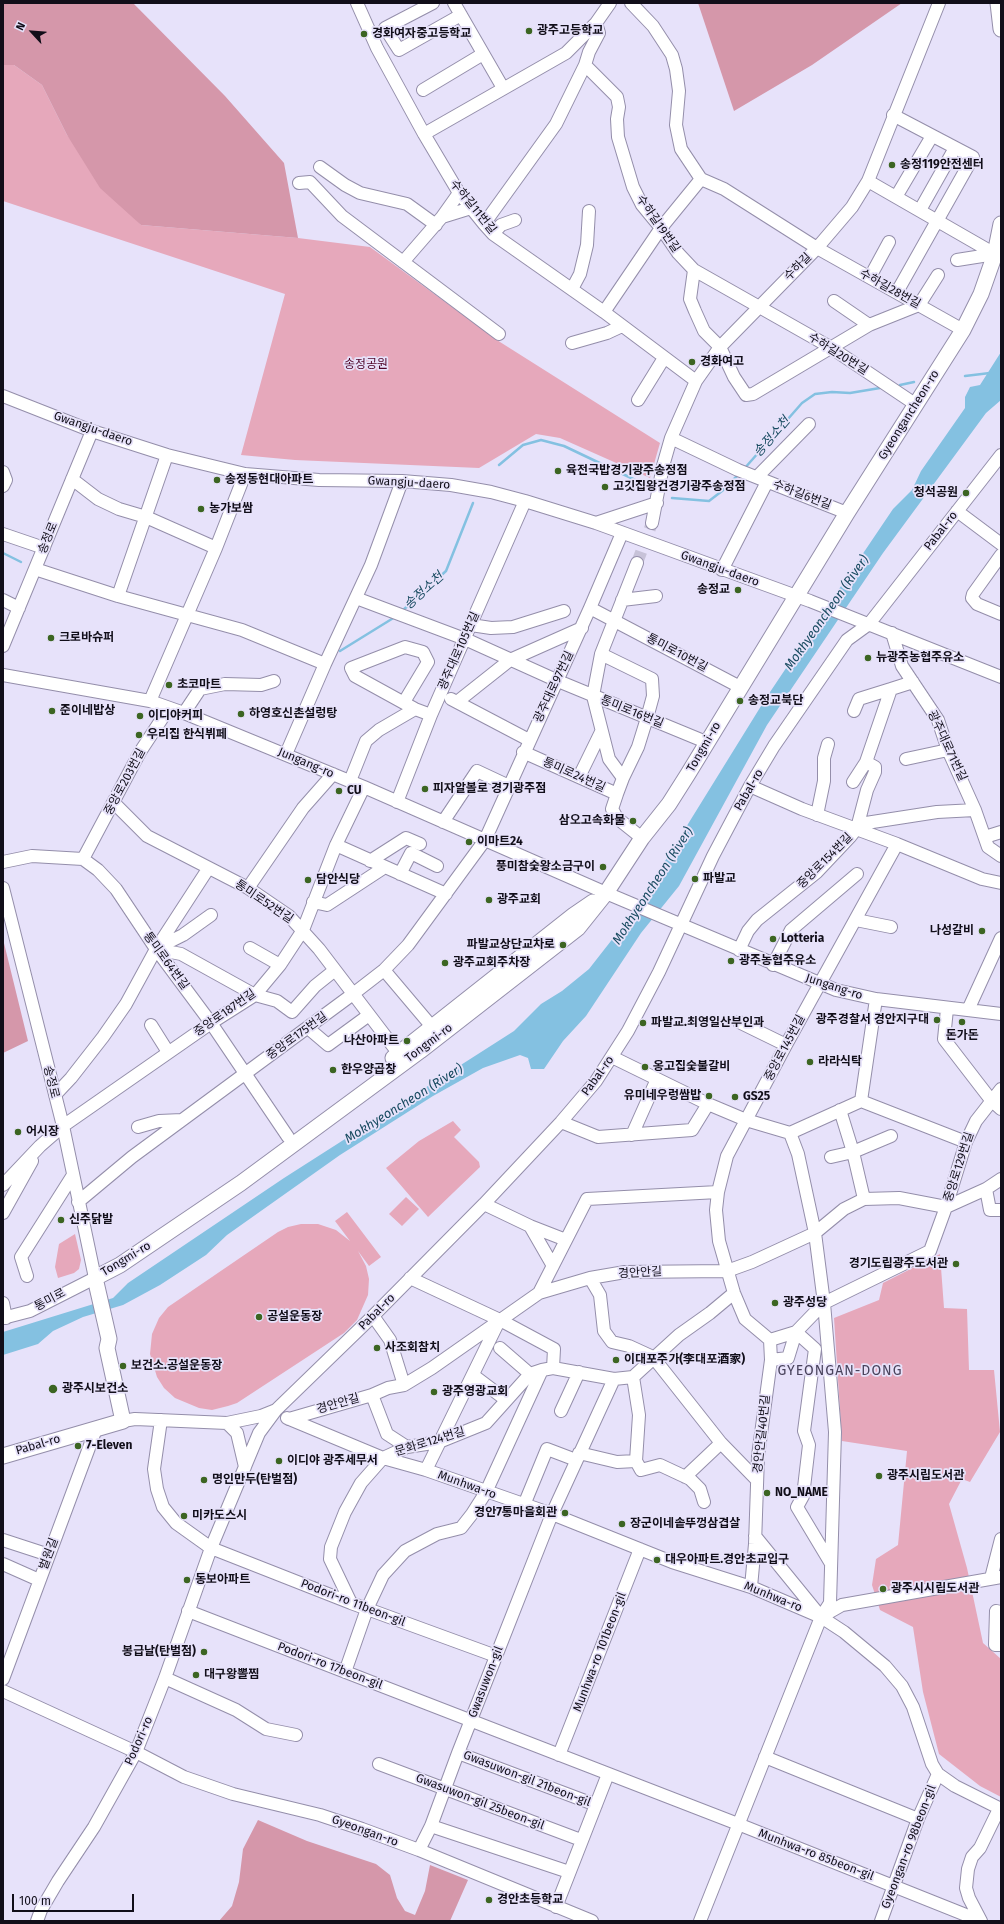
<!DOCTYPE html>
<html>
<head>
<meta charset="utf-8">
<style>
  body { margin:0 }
  #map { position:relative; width:1004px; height:1924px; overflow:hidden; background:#e7e2fa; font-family:"Fira Sans",sans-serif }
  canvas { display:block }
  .frame { position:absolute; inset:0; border:4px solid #110e19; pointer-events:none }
  .north { position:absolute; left:12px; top:12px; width:40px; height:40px; -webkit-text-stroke:3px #e7e2fa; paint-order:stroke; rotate:296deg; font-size:11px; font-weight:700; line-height:16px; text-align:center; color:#110e19 }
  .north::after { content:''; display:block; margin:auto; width:14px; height:18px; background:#110e19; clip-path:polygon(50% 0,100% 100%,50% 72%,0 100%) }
  .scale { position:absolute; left:12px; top:1894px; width:122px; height:18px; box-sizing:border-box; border:2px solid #110e19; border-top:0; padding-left:5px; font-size:12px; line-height:14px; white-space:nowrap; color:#110e19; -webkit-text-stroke:3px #e7e2fa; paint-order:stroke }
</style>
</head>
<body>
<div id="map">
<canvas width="1004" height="1924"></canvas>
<div class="frame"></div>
<div class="north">N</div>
<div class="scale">100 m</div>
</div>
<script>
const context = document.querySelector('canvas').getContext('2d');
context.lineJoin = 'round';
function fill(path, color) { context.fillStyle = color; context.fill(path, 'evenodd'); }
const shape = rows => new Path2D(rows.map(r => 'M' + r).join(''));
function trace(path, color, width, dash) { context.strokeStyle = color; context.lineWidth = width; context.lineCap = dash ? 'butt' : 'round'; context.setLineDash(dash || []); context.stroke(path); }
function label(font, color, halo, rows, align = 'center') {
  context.font = font + ' "Fira Sans","Noto Sans KR",sans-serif'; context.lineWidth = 3.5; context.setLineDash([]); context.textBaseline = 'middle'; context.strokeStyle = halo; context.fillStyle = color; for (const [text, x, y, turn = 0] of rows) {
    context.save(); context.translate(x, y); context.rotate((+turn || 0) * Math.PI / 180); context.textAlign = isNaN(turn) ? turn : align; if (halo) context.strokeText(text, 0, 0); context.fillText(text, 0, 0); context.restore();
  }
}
fill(shape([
  [3,65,14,65,42,85,67,135,141,225,298,238,370,247,500,342,660,443,650,478,560,438,536,434,479,468,295,460,241,455,285,294,3,201],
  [453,1121,461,1130,454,1137,479,1162,480,1167,428,1217,386,1168,419,1141],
  [406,1197,419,1209,402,1226,389,1214],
  [347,1212,381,1257,369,1266,358,1251,366,1266,369,1279,368,1295,357,1320,344,1333,237,1403,228,1406,212,1410,199,1408,175,1398,164,1388,157,1377,150,1354,152,1334,159,1318,168,1307,278,1232,288,1227,301,1224,318,1224,336,1230,350,1241,335,1221],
  [75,1234,81,1260,79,1269,74,1273,58,1278,55,1267,59,1244],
  [940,1254,944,1308,967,1309,969,1370,994,1370,1000,1432,970,1482,962,1479,949,1504,967,1568,983,1643,1001,1659,1001,1797,980,1786,939,1754,923,1692,913,1627,880,1610,872,1585,876,1559,898,1545,907,1451,842,1441,834,1318,879,1300,883,1283]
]), '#e6a8bb');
fill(shape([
  [3,3,133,3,225,96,284,163,298,238,141,225,100,188,67,135,42,85,14,65,3,65],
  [698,3,902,3,812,65,734,111],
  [3,939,28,1041,3,1053],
  [258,1820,307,1841,376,1864,390,1875,397,1898,405,1911,415,1915,425,1891,430,1865,468,1880,450,1921,219,1921,232,1906,239,1882,243,1849]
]), '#d597aa');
fill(shape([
  [1001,352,1001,400,986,413,883,553,767,725,679,886,641,933,586,1016,563,1041,544,1069,531,1069,528,1058,520,1055,483,1068,433,1096,340,1155,227,1235,206,1255,160,1285,123,1305,83,1317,53,1331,38,1344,3,1355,3,1332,113,1298,128,1283,284,1178,514,1031,541,1004,562,991,589,969,625,923,649,887,766,698,839,589,893,509,912,490,921,471,965,408,965,397,970,387,980,385]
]), '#84c1e1');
trace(shape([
  [965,376,990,373],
  [900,385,914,382],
  [499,465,523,445,541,440,564,446,650,487],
  [744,469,802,403,815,394,832,392,850,393,880,388],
  [672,498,709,501,722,491,739,474],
  [3,553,21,562],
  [402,611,446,571,473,503],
  [340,651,395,617]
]), '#84c1e1', 2.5);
trace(shape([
  [637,563,652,523]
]), '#c7c2d8', 12, [12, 6]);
const minor = shape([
  [357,3,377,48,424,134,459,193,484,224,493,234,604,312,696,381],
  [433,3,385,28,399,50,461,15],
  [454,3,503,88],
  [610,3,596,23,599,33,589,52,585,65,617,97,619,107,617,119,618,137,633,187,642,205,661,228,678,253,694,270,830,347,915,404],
  [631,3,653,26,672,55,676,69,679,91,676,125,681,149,701,179,724,189,817,248,963,330],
  [423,90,483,54],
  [893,115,973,157,897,292],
  [424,134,566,53,596,23],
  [320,167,345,185,360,193,407,204,436,225],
  [868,181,995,254],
  [299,183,310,182,342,216,499,334],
  [896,197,932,136],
  [920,210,955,148],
  [442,217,471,208],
  [484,224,556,124,585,65],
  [493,234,501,225,515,220],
  [957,260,995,254],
  [403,262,442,217,459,193],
  [694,270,690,299,695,311,704,331,720,347,734,377,746,395,753,394,869,325,919,305,938,275],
  [870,277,889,242],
  [572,289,580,274,587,245,589,211],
  [834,301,869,325],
  [604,312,661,228,701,179],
  [572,343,607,333,622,326],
  [3,396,92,431,167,455,245,474,319,480,402,481,451,485,491,492,525,501,596,523,810,601,1001,677],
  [638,400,664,358],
  [671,438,738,470,847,513],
  [3,472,6,480,3,486],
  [757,477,809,424],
  [72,479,98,499,119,509,146,517,216,548],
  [957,511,1001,544],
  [596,523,657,503],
  [652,523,663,466,671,438,696,381,720,347,817,248,852,207,868,181,939,3],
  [3,534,44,548],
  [1001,555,973,594,972,598,977,604,1001,614],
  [35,569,118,596,242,630,325,664],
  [722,570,767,482],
  [118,596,167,455],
  [356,598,465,639,558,681,706,742],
  [3,600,19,608],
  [622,600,656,596],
  [590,608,740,687],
  [471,625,491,628,513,627,564,611],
  [892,633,902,666,938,720,948,750,975,810,988,847,1001,856],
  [3,646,92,431],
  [601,654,652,679,653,696,647,718,638,747,623,778],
  [3,675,150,701,184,713,364,787,606,893,836,990,876,999,1001,1014],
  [451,699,529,740],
  [150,701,216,548,245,474],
  [404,702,428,662,423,652,405,647,351,668,355,676,415,709,431,715],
  [457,702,510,660,582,628],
  [854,711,859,699,891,689],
  [184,713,200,689,225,684,261,685,274,681],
  [523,752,617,794,612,809,617,818,642,838],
  [286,754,325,664,371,565,402,481],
  [906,759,948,750],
  [579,777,601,732],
  [350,781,366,741,379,730,415,709],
  [853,782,866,762],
  [750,786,802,809,897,844,982,879,1001,883],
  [617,794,623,778,609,759,593,696,601,654,637,563],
  [397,802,431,715,525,501],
  [114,803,147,836,248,888,289,916,319,949,399,1054],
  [817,815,824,781,824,758,828,744],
  [443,822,477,771,509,786],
  [857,828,866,823,937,812,975,810],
  [985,837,1001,832],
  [336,845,446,894],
  [83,859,140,752,169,708],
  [370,861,406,838,420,844],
  [3,862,32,856,83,859,98,870,116,889,156,949,211,1023,288,1137],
  [400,874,411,853,437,866],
  [3,888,63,1126,95,1278,30,1311,3,1318],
  [248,888,303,808,333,774],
  [313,902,327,905,385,867],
  [856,920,891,927],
  [157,948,183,935,211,915],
  [250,948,280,965],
  [156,949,181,954,255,995,277,1001,292,1012,315,986,335,970],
  [739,950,748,931,757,920,817,872,850,837,857,828,867,790,875,772,875,767,866,762,891,689,913,682],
  [773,965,791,930,857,874],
  [384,970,433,1028],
  [947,1009,944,1039,991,1100,1001,1109],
  [968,1010,1001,938],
  [739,1022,786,1045],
  [151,1025,168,1052],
  [308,1028,328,1045,369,1015],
  [612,1057,708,1104,746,1120,790,1133,798,1154,815,1233,824,1303,835,1432,830,1603,821,1617,700,1921],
  [55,1095,71,1078,103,1037,126,1004,156,949,208,869],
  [861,1101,966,1142],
  [840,1110,853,1152,864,1199],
  [561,1122,598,1137,692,1130,708,1104],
  [138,1127,159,1121,182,1120],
  [790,1133,861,1101,876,999],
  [632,1135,657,1079],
  [831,1157,853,1152,891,1136],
  [3,1185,40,1146,63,1126,211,1023,255,995,280,965,303,930,336,845,364,787],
  [986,1189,990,1210,1001,1210],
  [78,1202,132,1157,353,994,384,970,408,945,485,840,590,608,622,533],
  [484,1204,530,1226,553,1266],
  [3,1213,32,1161],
  [530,1226,566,1240],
  [27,1276,21,1257,73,1175],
  [410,1278,500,1320,554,1349,553,1368],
  [590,1278,600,1295,604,1331,612,1342,629,1346,653,1357,721,1443,757,1480],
  [539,1293,587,1199,718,1192],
  [3,1303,6,1318],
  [373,1316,390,1340,404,1385],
  [770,1340,796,1332,815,1349,804,1431,809,1445,803,1496,797,1507,830,1562],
  [500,1348,530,1374],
  [771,1360,788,1358,796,1332,824,1303,930,1251,946,1207,966,1142,976,1121,1001,1089],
  [473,1375,506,1400],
  [372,1395,387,1434,407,1447],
  [561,1411,579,1372],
  [287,1418,383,1458,426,1470,552,1514,672,1562,751,1587,821,1617,842,1605,1001,1577],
  [289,1419,372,1395,388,1388,404,1385,432,1368,539,1293,590,1278,625,1272,727,1271,752,1262,815,1233,844,1209,864,1199,899,1198,946,1207,986,1189,1001,1179],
  [161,1420,154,1469,157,1489,163,1507,176,1523,211,1548,351,1603,496,1656],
  [123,1421,135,1419,227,1423,261,1416,276,1410,373,1316,484,1204,561,1122,596,1081,628,1031,659,972,713,856,750,786,774,746,847,640,869,624,1001,455],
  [227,1423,237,1433,245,1467],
  [579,1453,617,1462,636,1461,639,1415,633,1377],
  [636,1461,641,1470,660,1465,690,1479,700,1489,704,1502],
  [426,1470,498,1323],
  [685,1477,721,1443],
  [524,1505,547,1449,576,1460],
  [755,1536,821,1617,844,1632,885,1666,902,1686,913,1707,932,1764,938,1774,955,1786,1001,1809],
  [3,1540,49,1555],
  [3,1564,39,1580],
  [991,1578,1001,1539],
  [751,1587,755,1544,758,1456,771,1360,770,1340,745,1319,734,1293,719,1241,716,1210,718,1192,727,1156,786,1045,897,844],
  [351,1603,330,1559,331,1547,345,1512,361,1483,383,1458,407,1447,439,1442,486,1423,530,1374,542,1370,553,1368,614,1379,633,1377,679,1335,710,1313,734,1293],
  [188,1611,738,1824,981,1921],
  [1001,1612,996,1611,995,1645,1001,1645],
  [345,1672,367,1609,383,1575,405,1551,437,1534,461,1528,472,1514,486,1492,542,1370],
  [165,1678,236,1710,266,1729,296,1735],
  [3,1679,96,1429],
  [3,1691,136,1752,184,1777,233,1794,320,1815,362,1829,419,1850,592,1921],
  [458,1753,596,1805],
  [559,1755,640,1549],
  [765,1757,918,1819],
  [379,1764,581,1840],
  [431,1826,569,1872],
  [419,1850,431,1826,458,1753,552,1514,614,1379],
  [556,1907,608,1774],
  [37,1921,41,1910,58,1881,94,1827,136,1752,165,1678,211,1548,259,1433,276,1410],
  [881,1921,918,1819,938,1774],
  [981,1921,969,1898,966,1888,968,1869,972,1857,980,1848,999,1809]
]);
const major = shape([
  [998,3,1001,29],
  [393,1058,574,915,593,902],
  [95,1278,120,1265,241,1183,420,1051,578,928,606,893,642,838,669,804,688,774,847,513,963,330,981,294,995,254,1001,224],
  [3,1456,123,1421,107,1348,109,1339,95,1278]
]);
trace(minor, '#948eaa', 14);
trace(major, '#948eaa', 17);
trace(minor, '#fff', 12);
trace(major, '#fff', 15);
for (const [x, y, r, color] of [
  [529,31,4,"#3c6522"],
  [364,34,4,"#3c6522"],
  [892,165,4,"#3c6522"],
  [692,362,4,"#3c6522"],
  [558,471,4,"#3c6522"],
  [217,480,4,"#3c6522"],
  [605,487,4,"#3c6522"],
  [966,493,4,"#3c6522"],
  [201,509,4,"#3c6522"],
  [738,590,4,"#3c6522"],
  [51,638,4,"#3c6522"],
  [868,658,4,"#3c6522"],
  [169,685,4,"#3c6522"],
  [740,701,4,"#3c6522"],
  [52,711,4,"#3c6522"],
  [241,714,4,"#3c6522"],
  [140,716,4,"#3c6522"],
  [139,735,4,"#3c6522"],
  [425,789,4,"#3c6522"],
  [339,791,4,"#3c6522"],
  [633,821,4,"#3c6522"],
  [469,842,4,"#3c6522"],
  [603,867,4,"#3c6522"],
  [695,879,4,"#3c6522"],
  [308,880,4,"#3c6522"],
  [489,900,4,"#3c6522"],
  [982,931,4,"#3c6522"],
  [773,939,4,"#3c6522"],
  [563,945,4,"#3c6522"],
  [731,961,4,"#3c6522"],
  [445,963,4,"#3c6522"],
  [937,1020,4,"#3c6522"],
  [962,1022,4,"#3c6522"],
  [643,1023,4,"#3c6522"],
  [407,1041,4,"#3c6522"],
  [810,1062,4,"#3c6522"],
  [645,1067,4,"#3c6522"],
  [333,1070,4,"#3c6522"],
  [709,1096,4,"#3c6522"],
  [735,1097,4,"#3c6522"],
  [18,1132,4,"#3c6522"],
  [61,1220,4,"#3c6522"],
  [956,1264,4,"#3c6522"],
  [775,1303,4,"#3c6522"],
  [259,1317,4,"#3c6522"],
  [377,1348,4,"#3c6522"],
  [616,1360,4,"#3c6522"],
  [123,1366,4,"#3c6522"],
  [53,1389,5,"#3c6522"],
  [434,1392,4,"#3c6522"],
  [78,1446,4,"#3c6522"],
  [279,1461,4,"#3c6522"],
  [879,1476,4,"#3c6522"],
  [204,1480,4,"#3c6522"],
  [767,1493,4,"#3c6522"],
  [565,1513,4,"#3c6522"],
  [184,1516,4,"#3c6522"],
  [622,1524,4,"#3c6522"],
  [657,1560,4,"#3c6522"],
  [187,1580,4,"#3c6522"],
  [883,1589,4,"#3c6522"],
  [204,1652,4,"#3c6522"],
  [196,1675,4,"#3c6522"],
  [489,1900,4,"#3c6522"]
]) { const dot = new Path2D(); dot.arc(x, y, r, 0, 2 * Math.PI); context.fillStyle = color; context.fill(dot); trace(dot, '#e7e2fa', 1.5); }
label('bold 12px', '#110e19', '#e7e2fa', [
  ["광주고등학교",537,31],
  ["경화여자중고등학교",372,34],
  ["송정119안전센터",900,165],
  ["경화여고",700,362],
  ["육전국밥경기광주송정점",566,471],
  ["송정동현대아파트",225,480],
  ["고깃집왕건경기광주송정점",613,487],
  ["청석공원",958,493,"right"],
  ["농가보쌈",209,509],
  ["송정교",730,590,"right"],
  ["크로바슈퍼",59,638],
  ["뉴광주농협주유소",876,658],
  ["초코마트",177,685],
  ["송정교북단",748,701],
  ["준이네밥상",60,711],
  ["하영호신촌설렁탕",249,714],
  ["이디야커피",148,716],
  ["우리집 한식뷔페",147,735],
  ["피자알볼로 경기광주점",433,789],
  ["CU",347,791],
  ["삼오고속화물",625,821,"right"],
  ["이마트24",477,842],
  ["풍미참숯왕소금구이",595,867,"right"],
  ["파발교",703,879],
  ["담안식당",316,880],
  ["광주교회",497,900],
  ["나성갈비",974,931,"right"],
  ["Lotteria",781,939],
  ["파발교상단교차로",555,945,"right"],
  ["광주농협주유소",739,961],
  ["광주교회주차장",453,963],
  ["광주경찰서 경안지구대",929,1020,"right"],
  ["파발교.최영일산부인과",651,1023],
  ["돈가돈",962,1036,"center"],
  ["나산아파트",399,1041,"right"],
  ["라라식탁",818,1062],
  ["옹고집숯불갈비",653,1067],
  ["한우양곱창",341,1070],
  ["유미네우렁쌈밥",701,1096,"right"],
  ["GS25",743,1097],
  ["어시장",26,1132],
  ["신주닭발",69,1220],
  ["경기도립광주도서관",948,1264,"right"],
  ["광주성당",783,1303],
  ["공설운동장",267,1317],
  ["사조회참치",385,1348],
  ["이대포주가(李대포酒家)",624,1360],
  ["보건소.공설운동장",131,1366],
  ["광주시보건소",62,1389],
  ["광주영광교회",442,1392],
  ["7-Eleven",86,1446],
  ["이디야 광주세무서",287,1461],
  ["광주시립도서관",887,1476],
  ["명인만두(탄벌점)",212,1480],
  ["NO_NAME",775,1493],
  ["경안7통마을회관",557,1513,"right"],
  ["미카도스시",192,1516],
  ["장군이네솥뚜껑삼겹살",630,1524],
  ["대우아파트.경안초교입구",665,1560],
  ["동보아파트",195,1580],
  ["광주시시립도서관",891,1589],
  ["봉급날(탄벌점)",196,1652,"right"],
  ["대구왕뽈찜",204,1675],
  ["경안초등학교",497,1900]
], 'left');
label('12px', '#110e19', '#e7e2fa', [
  ["수하길11번길",473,207,51],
  ["수하길19번길",658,224,55],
  ["수하길",798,267,-45],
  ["수하길28번길",890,289,29],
  ["수하길20번길",838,354,32],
  ["Gyeongancheon-ro",909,415,-58],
  ["Gwangju-daero",93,429,19],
  ["Gwangju-daero",409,483,3],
  ["수하길6번길",802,495,21],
  ["Pabal-ro",941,531,-52],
  ["송정로",48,538,-68],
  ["Gwangju-daero",720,569,20],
  ["광주대로105번길",459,651,-66],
  ["통미로10번길",677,653,28],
  ["광주대로97번길",554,687,-65],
  ["통미로16번길",632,712,22],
  ["광주대로71번길",947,746,65],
  ["Tongmi-ro",704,747,-60],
  ["Jungang-ro",306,763,23],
  ["통미로24번길",574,775,24],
  ["중앙로203번길",125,782,-62],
  ["Pabal-ro",749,790,-60],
  ["중앙로154번길",825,861,-45],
  ["통미로52번길",264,902,34],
  ["통미로64번길",166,961,54],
  ["Jungang-ro",834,987,18],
  ["중앙로187번길",225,1013,-35],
  ["중앙로175번길",297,1036,-36],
  ["Tongmi-ro",429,1043,-37],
  ["중앙로145번길",785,1048,-62],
  ["Pabal-ro",598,1076,-54],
  ["송정로",51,1082,76],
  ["중앙로129번길",959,1167,-72],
  ["Tongmi-ro",126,1259,-31],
  ["경안안길",640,1273,-3],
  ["통미로",50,1300,-28],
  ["Pabal-ro",377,1312,-45],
  ["경안안길",338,1404,-16],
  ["경안안길40번길",762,1434,-84],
  ["문화로124번길",430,1442,-17],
  ["Pabal-ro",38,1445,-16],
  ["Munhwa-ro",467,1485,20],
  ["벌원길",49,1554,-69],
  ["Munhwa-ro",773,1597,22],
  ["Podori-ro 11beon-gil",353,1603,21],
  ["Munhwa-ro 101beon-gil",600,1652,-69],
  ["Podori-ro 17beon-gil",330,1666,21],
  ["Gwasuwon-gil",486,1682,-69],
  ["Podori-ro",139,1741,-66],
  ["Gwasuwon-gil 21beon-gil",527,1779,21],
  ["Gwasuwon-gil 25beon-gil",480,1802,21],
  ["Gyeongan-ro",365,1831,20],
  ["Gyeongan-ro 98beon-gil",909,1847,-69],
  ["Munhwa-ro 85beon-gil",816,1855,21]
]);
label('12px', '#4f0528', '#e7e2fa', [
  ["송정공원",366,365]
]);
label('italic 13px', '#194b61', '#e7e2fa', [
  ["송정소천",772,437,-49],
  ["송정소천",424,591,-42],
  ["Mokhyeoncheon (River)",827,613,-55],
  ["Mokhyeoncheon (River)",653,886,-57],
  ["Mokhyeoncheon (River)",404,1104,-32]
]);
context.letterSpacing = '1px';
label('14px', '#49435c', '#e7e2fa', [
  ["GYEONGAN-DONG",840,1371]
]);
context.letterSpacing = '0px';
</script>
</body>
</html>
